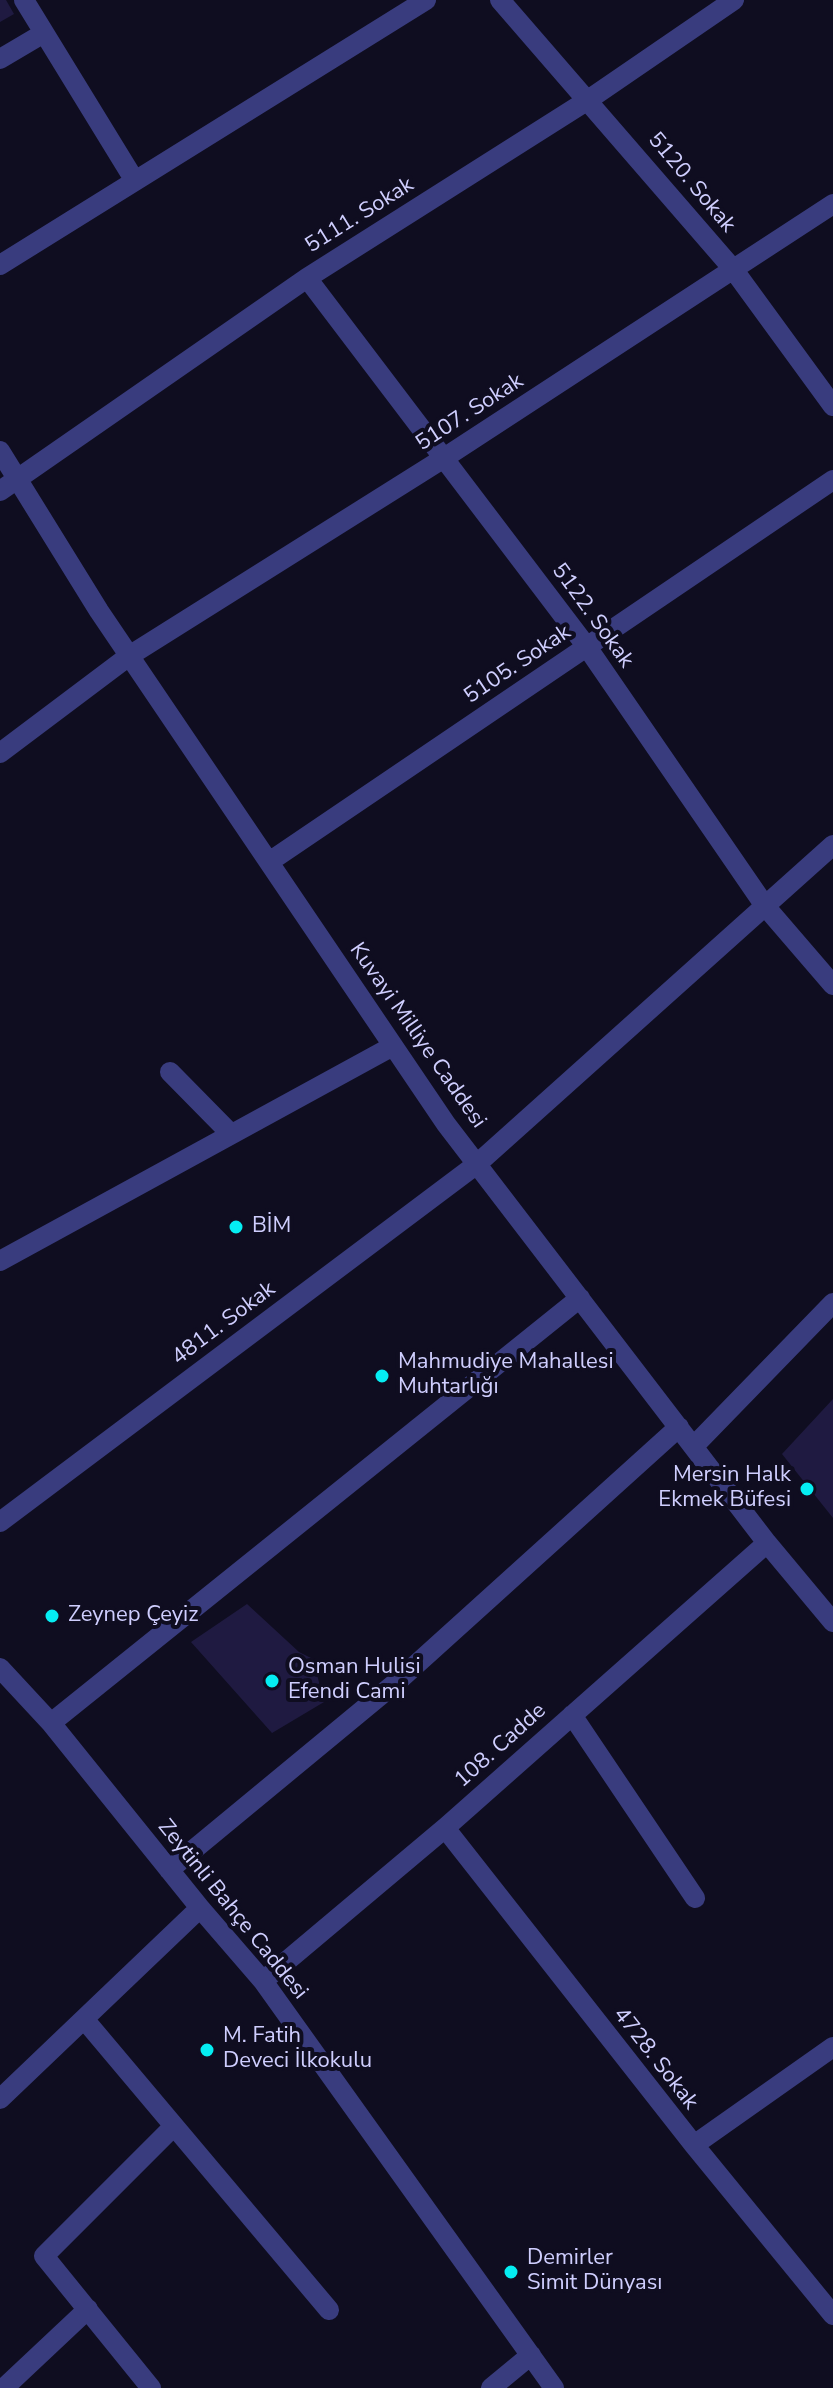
<!DOCTYPE html>
<html>
<head>
<meta charset="utf-8">
<style>
  body { margin:0 }
  canvas { display:block; background:#0f0d20 }
</style>
</head>
<body>
<canvas width="833" height="2388"></canvas>
<script>
const context = document.querySelector('canvas').getContext('2d');
context.lineJoin = 'round';
function fill(path, color) { context.fillStyle = color; context.fill(path, 'evenodd'); }
const shape = rows => new Path2D(rows.map(r => 'M' + r).join(''));
function trace(path, color, width, dash) { context.strokeStyle = color; context.lineWidth = width; context.lineCap = dash ? 'butt' : 'round'; context.setLineDash(dash || []); context.stroke(path); }
function label(font, color, halo, rows, align = 'center') {
  context.font = font + ' "Nunito Sans",sans-serif'; context.lineWidth = 8; context.setLineDash([]); context.textBaseline = 'middle'; context.strokeStyle = halo; context.fillStyle = color; for (const [text, x, y, turn = 0] of rows) {
    context.save(); context.translate(x, y); context.rotate((+turn || 0) * Math.PI / 180); context.textAlign = isNaN(turn) ? turn : align; if (halo) context.strokeText(text, 0, 0); context.fillText(text, 0, 0); context.restore();
  }
}
fill(shape([
  [0,0,6,0,14,14,0,22],
  [833,1399,833,1518,782,1454],
  [247,1604,299,1652,313,1659,324,1702,272,1733,191,1642]
]), '#1f1a41');
trace(shape([
  [24,0,135,181],
  [500,0,733,269,833,406],
  [0,59,44,33],
  [0,265,426,0],
  [307,278,587,647,765,906,833,985],
  [0,451,99,611,446,1124,767,1543,833,1622],
  [0,491,307,278,588,100,734,0],
  [0,753,129,656,444,458,833,204],
  [269,862,833,480],
  [170,1072,231,1134],
  [0,1261,393,1046],
  [694,1446,833,1303],
  [0,1522,477,1164,833,845],
  [0,1668,51,1723,200,1908,263,1981,554,2388],
  [572,1715,695,1898],
  [51,1723,580,1298],
  [445,1828,694,2145,833,2315],
  [169,1870,399,1680,679,1427],
  [263,1981,445,1828,767,1543],
  [84,2019,329,2310],
  [0,2099,200,1908],
  [694,2145,833,2047],
  [4,2388,88,2309],
  [151,2388,44,2256,174,2126],
  [491,2388,531,2355]
]), '#393c7e', 20);
for (const [x, y, r, color] of [
  [236,1227,8,"#05edf2"],
  [382,1376,8,"#05edf2"],
  [807,1489,8,"#05edf2"],
  [52,1616,8,"#05edf2"],
  [272,1681,8,"#05edf2"],
  [207,2050,8,"#05edf2"],
  [511,2272,8,"#05edf2"]
]) { const dot = new Path2D(); dot.arc(x, y, r, 0, 2 * Math.PI); context.fillStyle = color; context.fill(dot); trace(dot, '#0f0d20', 3); }
label('22px', '#cfcefe', '#0f0d20', [
  ["5120. Sokak",691,183,50],
  ["5111. Sokak",360,216,-32],
  ["5107. Sokak",470,413,-33],
  ["5122. Sokak",592,616,54],
  ["5105. Sokak",518,665,-34],
  ["Kuvayi Milliye Caddesi",417,1036,55],
  ["4811. Sokak",224,1324,-37],
  ["108. Cadde",501,1746,-42],
  ["Zeytinli Bahçe Caddesi",232,1910,51],
  ["4728. Sokak",655,2059,52]
]);
label('22px', '#cfcefe', '#0f0d20', [
  ["BİM",252,1227],
  ["Mahmudiye Mahallesi",398,1363],
  ["Muhtarlığı",398,1388],
  ["Mersin Halk",791,1476,"right"],
  ["Ekmek Büfesi",791,1501,"right"],
  ["Zeynep Çeyiz",68,1616],
  ["Osman Hulisi",288,1668],
  ["Efendi Cami",288,1693],
  ["M. Fatih",223,2037],
  ["Deveci İlkokulu",223,2062],
  ["Demirler",527,2259],
  ["Simit Dünyası",527,2284]
], 'left');
</script>
</body>
</html>
